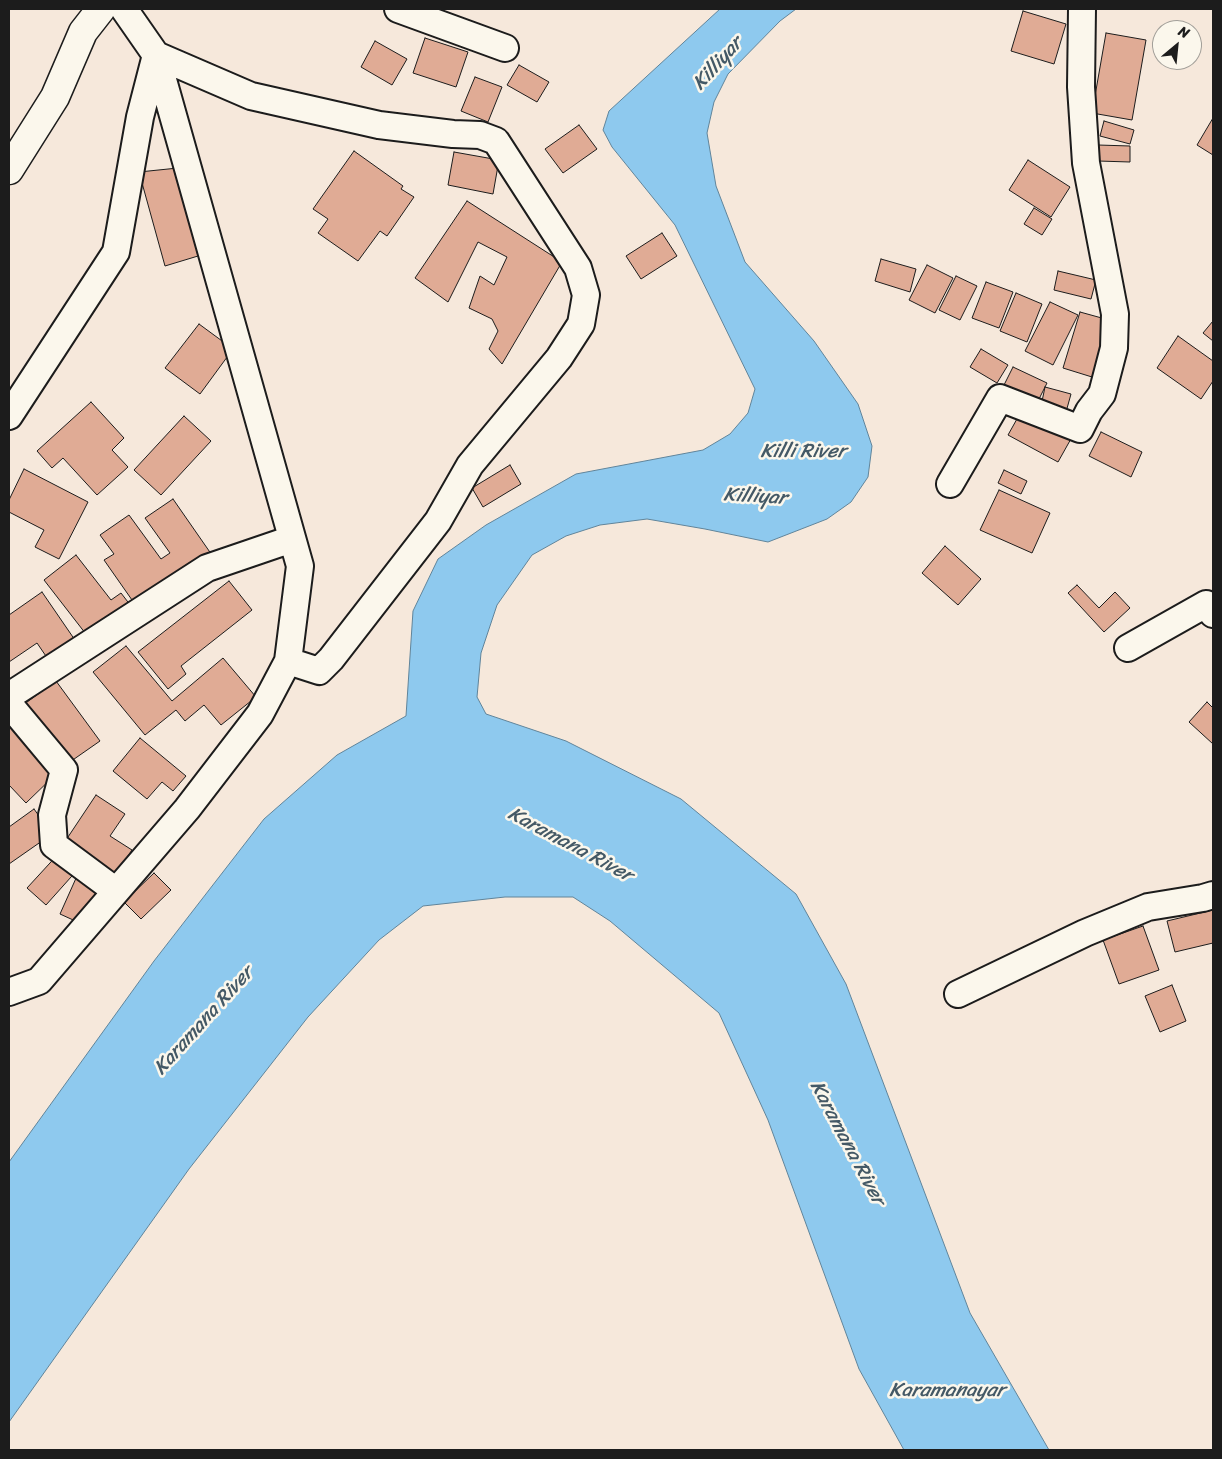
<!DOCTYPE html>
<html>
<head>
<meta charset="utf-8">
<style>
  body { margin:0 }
  #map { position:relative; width:1222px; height:1459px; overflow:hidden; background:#f6e8db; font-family:Sriracha,sans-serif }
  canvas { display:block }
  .frame { position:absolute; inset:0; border:10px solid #1c1c1c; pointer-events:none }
  .north { position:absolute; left:1152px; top:20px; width:50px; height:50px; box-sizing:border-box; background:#fbf7ec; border:1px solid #a29f99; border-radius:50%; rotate:28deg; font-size:14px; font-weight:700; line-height:20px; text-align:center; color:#1c1c1c }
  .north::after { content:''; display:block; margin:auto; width:18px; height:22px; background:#1c1c1c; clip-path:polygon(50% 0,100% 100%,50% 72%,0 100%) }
</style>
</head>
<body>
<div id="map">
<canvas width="1222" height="1459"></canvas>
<div class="frame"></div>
<div class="north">N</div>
</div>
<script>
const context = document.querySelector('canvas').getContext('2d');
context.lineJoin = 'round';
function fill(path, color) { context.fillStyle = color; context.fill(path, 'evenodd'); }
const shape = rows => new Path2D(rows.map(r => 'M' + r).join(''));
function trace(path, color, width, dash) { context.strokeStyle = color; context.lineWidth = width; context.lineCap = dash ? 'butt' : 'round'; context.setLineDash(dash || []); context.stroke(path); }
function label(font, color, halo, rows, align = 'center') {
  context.font = font + ' Sriracha,sans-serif'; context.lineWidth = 5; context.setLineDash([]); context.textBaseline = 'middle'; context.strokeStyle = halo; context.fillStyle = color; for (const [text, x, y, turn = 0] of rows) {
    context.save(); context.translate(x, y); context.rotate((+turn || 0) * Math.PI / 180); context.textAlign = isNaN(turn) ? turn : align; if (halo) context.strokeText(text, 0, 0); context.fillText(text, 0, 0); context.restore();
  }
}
const water = shape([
  [720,9,796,9,780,21,728,74,714,102,707,133,716,186,745,262,814,341,858,404,872,446,868,477,851,502,827,519,768,542,705,529,647,519,600,525,566,536,532,555,497,605,481,653,477,697,486,714,566,741,681,799,796,894,846,984,970,1313,1049,1450,904,1450,859,1369,768,1120,719,1013,610,921,573,897,505,897,423,906,379,940,308,1017,189,1169,9,1422,9,1162,154,961,264,819,337,755,406,716,413,611,438,559,486,525,576,474,703,450,730,434,748,413,755,389,675,225,612,147,603,130,609,111,720,9]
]);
fill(water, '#8ec9ee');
trace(water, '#60849a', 1);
const building = shape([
  [1023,11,1066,24,1054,64,1011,51,1023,11],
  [1106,33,1146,40,1132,120,1092,113,1106,33],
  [425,38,468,52,456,87,413,73,425,38],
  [375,41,407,59,392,85,361,67,375,41],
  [519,65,549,82,537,102,507,85,519,65],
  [475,77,502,87,488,122,461,111,475,77],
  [1213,118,1213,155,1197,145,1213,118],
  [1104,121,1134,130,1130,144,1100,136,1104,121],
  [579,125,597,149,563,173,545,149,579,125],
  [1098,145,1130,146,1130,162,1098,161,1098,145],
  [354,151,403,186,401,189,414,197,387,236,380,231,358,261,318,233,328,219,313,209,354,151],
  [454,152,499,160,493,194,448,185,454,152],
  [1028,160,1070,187,1051,217,1009,190,1028,160],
  [178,168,198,256,165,266,139,172,178,168],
  [467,201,562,262,502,364,489,349,498,331,492,319,469,308,480,276,494,285,507,257,478,242,448,302,415,278,467,201],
  [1034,208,1052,219,1042,235,1024,224,1034,208],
  [662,233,677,256,641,279,626,256,662,233],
  [881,259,916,269,910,292,875,281,881,259],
  [927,265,953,278,935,313,909,300,927,265],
  [1058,271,1096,280,1091,299,1054,290,1058,271],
  [956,276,977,286,960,320,939,310,956,276],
  [986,282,1013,292,999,328,972,318,986,282],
  [1016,293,1042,304,1027,342,1000,331,1016,293],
  [1050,302,1078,315,1053,365,1025,351,1050,302],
  [1080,312,1109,320,1092,377,1063,368,1080,312],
  [1213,321,1213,341,1203,333,1213,321],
  [199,324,233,349,200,394,165,368,199,324],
  [1178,336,1213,361,1213,381,1201,399,1157,368,1178,336],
  [981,349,1008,365,997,383,970,367,981,349],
  [1013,367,1047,383,1037,403,1003,387,1013,367],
  [1045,387,1071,394,1066,412,1041,406,1045,387],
  [91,402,124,438,112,450,128,467,97,495,63,458,52,468,37,451,91,402],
  [1022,410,1072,437,1058,462,1008,435,1022,410],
  [184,416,211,441,161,495,134,470,184,416],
  [1101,432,1142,452,1131,477,1089,456,1101,432],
  [510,465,521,484,483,507,472,488,510,465],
  [24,469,88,502,59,559,35,547,44,530,9,512,9,500,24,469],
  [1004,470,1027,481,1021,494,998,483,1004,470],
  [999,490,1050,513,1032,553,980,530,999,490],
  [173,499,214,558,139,610,104,560,114,554,100,535,129,515,161,559,170,553,145,518,173,499],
  [945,546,981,579,958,605,922,573,945,546],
  [76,555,111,600,121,593,131,606,89,638,44,580,76,555],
  [229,581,252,610,181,666,186,674,168,689,138,652,229,581],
  [1077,585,1099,608,1115,592,1130,608,1104,632,1068,593,1077,585],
  [42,592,77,643,50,662,37,643,9,662,9,615,42,592],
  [126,646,172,701,223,658,256,697,221,725,204,705,185,721,176,710,145,735,93,672,126,646],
  [56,681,100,741,67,764,23,705,56,681],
  [1207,702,1213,708,1213,744,1189,722,1207,702],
  [9,726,26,743,58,772,26,803,9,785,9,726],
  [140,738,186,776,173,791,162,782,147,799,113,771,140,738],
  [96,795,125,814,110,836,132,850,110,882,60,849,96,795],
  [34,809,52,834,9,864,9,827,34,809],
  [61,851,80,867,46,905,27,888,61,851],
  [154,873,171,890,141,919,124,902,154,873],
  [77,876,100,887,82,924,60,914,77,876],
  [1213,910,1213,943,1175,952,1167,921,1213,910],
  [1143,926,1159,970,1119,984,1103,940,1143,926],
  [1172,985,1186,1021,1160,1032,1145,996,1172,985]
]);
fill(building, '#e0ab95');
trace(building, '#1c1c1c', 1);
const minor = shape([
  [398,9,505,48],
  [156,55,300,566,288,661],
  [9,416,116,252,140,117,156,55],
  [950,484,1000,398,1080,429,1089,411,1102,394,1114,348,1115,314,1086,163,1081,87,1082,9],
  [1128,648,1206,604,1213,614],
  [9,696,207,568,292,539],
  [9,704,64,770,52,815,54,845,116,891],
  [9,992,39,981,187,809,260,714,288,661,319,671,331,659,438,521,470,465,559,358,581,324,586,295,578,268,496,141,480,135,453,134,379,125,251,96,156,55,124,9],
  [958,994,1085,933,1148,907,1203,898,1213,895]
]);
const secondary = shape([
  [9,170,55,97,83,32,101,9]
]);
trace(minor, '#1c1c1c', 30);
trace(secondary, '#1c1c1c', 31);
trace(minor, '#fbf7ec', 26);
trace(secondary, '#fbf7ec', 28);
label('italic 20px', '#445966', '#fbf7ec', [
  ["Killiyar",718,64,-48],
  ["Killi River",803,452],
  ["Killiyar",755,497,3],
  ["Karamana River",570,845,28],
  ["Karamana River",204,1021,-48],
  ["Karamana River",847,1143,62],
  ["Karamanayar",947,1391]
]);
</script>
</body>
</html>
